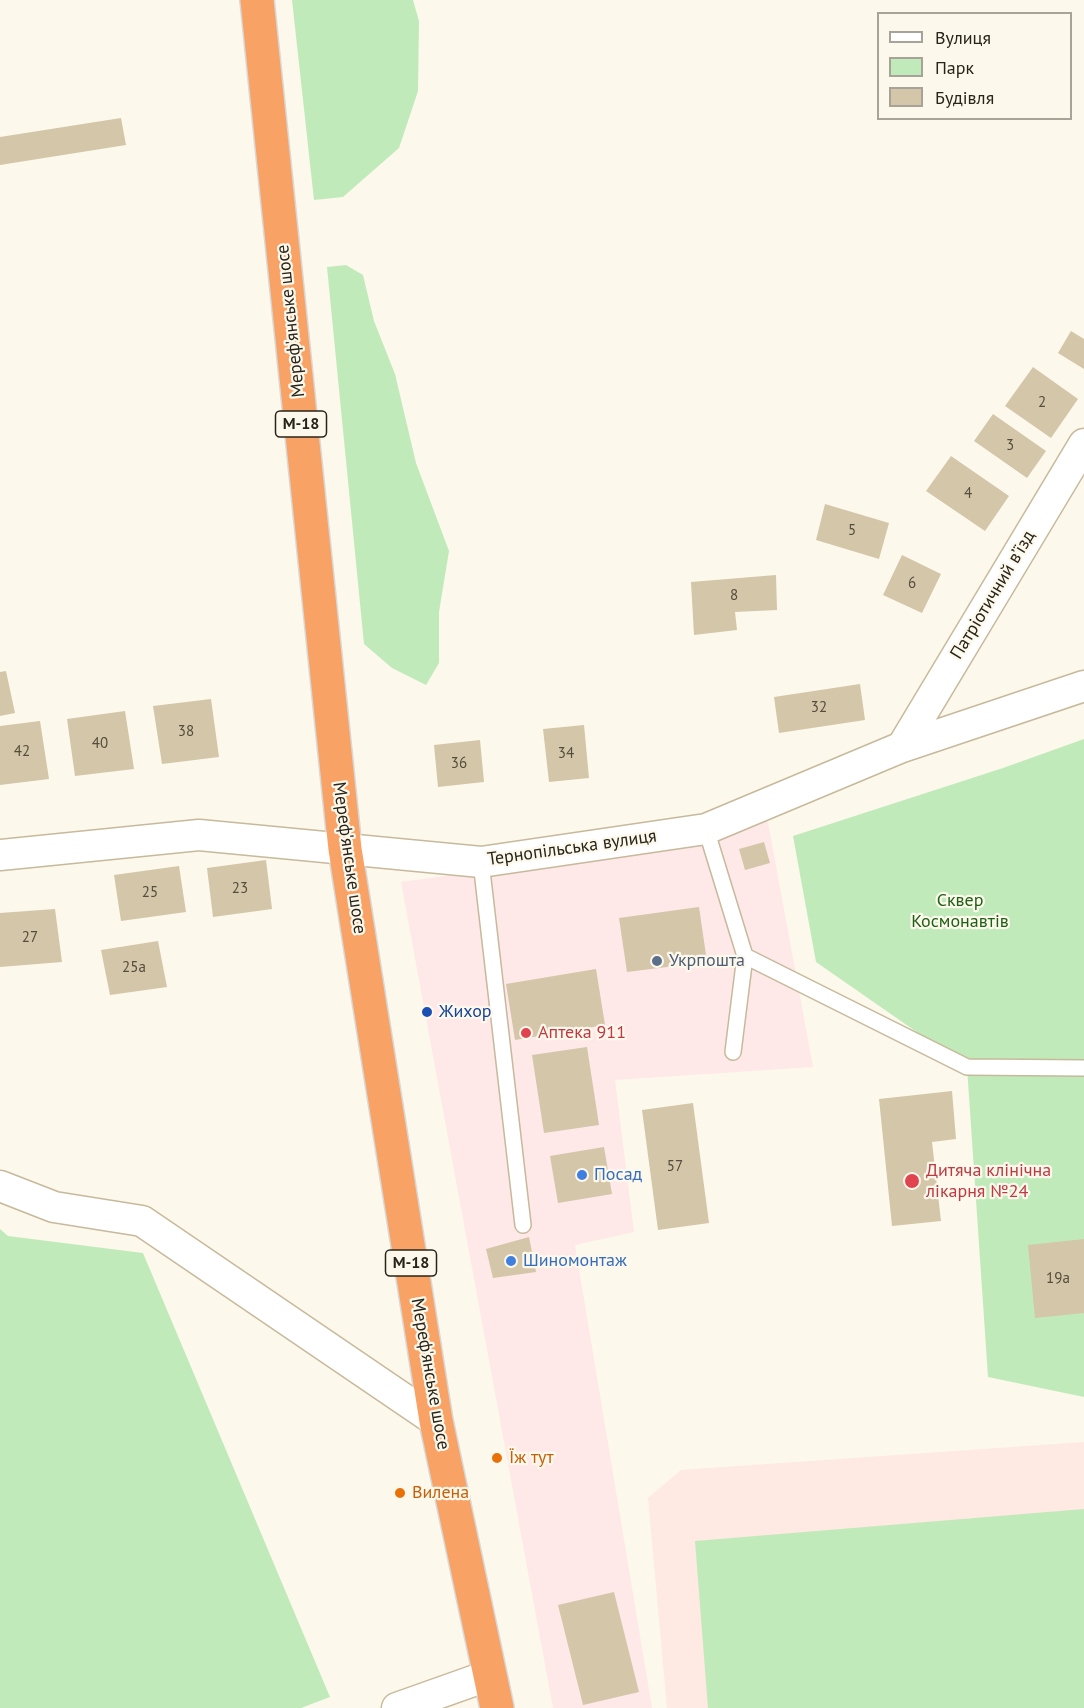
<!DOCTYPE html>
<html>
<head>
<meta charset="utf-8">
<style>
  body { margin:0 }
  #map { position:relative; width:1084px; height:1708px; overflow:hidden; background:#fdf8ec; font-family:"PT Sans",sans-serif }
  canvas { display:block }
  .legend { position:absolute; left:877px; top:12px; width:195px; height:108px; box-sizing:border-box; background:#fdf8ec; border:2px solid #a8a398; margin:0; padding:8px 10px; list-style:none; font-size:18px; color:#292419 }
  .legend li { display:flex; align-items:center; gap:12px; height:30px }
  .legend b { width:30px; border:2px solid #a8a398 }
</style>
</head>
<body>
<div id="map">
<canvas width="1084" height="1708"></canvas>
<ul class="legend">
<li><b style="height:8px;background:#fff"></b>Вулиця</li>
<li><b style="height:16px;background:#c1eabb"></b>Парк</li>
<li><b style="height:16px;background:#d4c6a8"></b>Будівля</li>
</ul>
</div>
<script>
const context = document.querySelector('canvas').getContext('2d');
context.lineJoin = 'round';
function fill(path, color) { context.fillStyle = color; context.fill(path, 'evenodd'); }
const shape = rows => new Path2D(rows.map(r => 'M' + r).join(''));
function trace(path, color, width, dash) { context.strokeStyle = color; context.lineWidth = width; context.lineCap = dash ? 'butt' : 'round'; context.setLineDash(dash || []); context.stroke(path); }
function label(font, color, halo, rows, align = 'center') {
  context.font = font + ' "PT Sans",sans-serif'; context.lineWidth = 4.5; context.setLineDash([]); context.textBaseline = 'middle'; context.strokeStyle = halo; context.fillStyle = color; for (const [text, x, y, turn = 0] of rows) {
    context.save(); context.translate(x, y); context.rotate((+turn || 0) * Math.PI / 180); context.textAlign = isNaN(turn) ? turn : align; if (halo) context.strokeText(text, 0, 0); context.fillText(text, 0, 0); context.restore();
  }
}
fill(shape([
  [767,817,813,1067,615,1080,634,1232,575,1245,652,1708,553,1708,401,882,697,842]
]), '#fee8e8');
fill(shape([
  [1084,1442,1084,1708,667,1708,648,1498,681,1470]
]), '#fee9e3');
fill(shape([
  [292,0,413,0,419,21,418,91,399,148,343,197,314,200],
  [346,265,363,275,374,321,395,374,416,463,449,551,439,612,439,663,426,685,392,668,364,644,327,267],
  [1084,739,1084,1397,988,1377,967,1067,816,962,793,836,1003,768],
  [0,1229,8,1236,143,1253,330,1697,301,1708,0,1708],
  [1084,1509,1084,1708,708,1708,695,1541]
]), '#c1eabb');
fill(shape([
  [121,118,126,145,0,165,0,137],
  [1071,331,1084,339,1084,369,1058,353],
  [1033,367,1078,399,1051,438,1005,406],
  [993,414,1046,451,1027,478,974,441],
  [951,456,1009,496,985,531,926,491],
  [825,504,889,523,879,559,816,540],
  [902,555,941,574,922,613,883,595],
  [776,575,777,610,735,612,737,630,694,635,691,582],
  [6,671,15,713,0,716,0,672],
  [860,684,865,720,779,733,774,697],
  [211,699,219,757,162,764,153,706],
  [125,711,134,769,75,776,67,719],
  [40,721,49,779,0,785,0,726],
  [584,725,589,778,549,782,543,729],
  [480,740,484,782,438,787,434,745],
  [764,842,770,863,745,870,739,849],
  [266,860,272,909,213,917,207,868],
  [179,866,186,912,121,921,114,875],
  [699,907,707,962,627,972,619,918],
  [55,909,62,962,0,967,0,913],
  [158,941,167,987,110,995,101,950],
  [596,969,605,1025,515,1040,506,984],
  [587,1047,599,1125,544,1133,532,1055],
  [952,1091,956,1139,932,1142,941,1221,892,1226,879,1099],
  [693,1103,709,1223,658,1230,642,1110],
  [604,1147,612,1194,558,1203,550,1156],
  [529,1237,536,1272,493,1278,486,1249],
  [1084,1239,1084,1313,1035,1318,1028,1245],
  [614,1592,639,1692,583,1705,558,1605]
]), '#d4c6a8');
const lane = shape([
  [706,829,745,956,733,1052],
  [481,862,523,1225],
  [745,956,967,1067,1084,1068]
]);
const street = shape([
  [902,747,1084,444],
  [0,855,199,835,481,862,706,829,902,747,1084,686],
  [0,1186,54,1207,142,1221,436,1421],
  [397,1708,490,1675]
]);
const highway = shape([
  [257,0,345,849,436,1421,497,1708]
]);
trace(lane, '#c7b99b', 18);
trace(street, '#c7b99b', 33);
trace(highway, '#d8d8d6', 36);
trace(lane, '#fff', 15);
trace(street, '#fff', 30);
trace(highway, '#f8a266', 33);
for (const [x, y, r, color] of [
  [657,961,6,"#5c6f8a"],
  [427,1012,6,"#1a4fb4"],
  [526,1033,6,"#e0444e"],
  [582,1175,6,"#3f7fe0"],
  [912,1181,8,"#e0444e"],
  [511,1261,6,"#3f7fe0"],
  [497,1458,6,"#e8710a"],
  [400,1493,6,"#e8710a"]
]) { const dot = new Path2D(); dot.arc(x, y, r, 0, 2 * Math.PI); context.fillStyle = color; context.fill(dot); trace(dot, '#fdf8ec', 2); }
label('15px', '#544c3d', null, [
  ["2",1042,403],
  ["3",1010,446],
  ["4",968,494],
  ["5",852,531],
  ["6",912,584],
  ["8",734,596],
  ["32",819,708],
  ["38",186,732],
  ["40",100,744],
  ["42",22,752],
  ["34",566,754],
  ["36",459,764],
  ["23",240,889],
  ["25",150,893],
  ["27",30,938],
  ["25а",134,968],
  ["57",675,1167],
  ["19а",1058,1279]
]);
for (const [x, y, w] of [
  [301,424,51],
  [411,1263,51]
]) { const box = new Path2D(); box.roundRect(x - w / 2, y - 13, w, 26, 4.5); context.fillStyle = '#fdf8ec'; context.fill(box); trace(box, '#292419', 1.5); }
label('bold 16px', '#292419', null, [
  ["М-18",301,424],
  ["М-18",411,1263]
]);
label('18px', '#292419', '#fdf8ec', [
  ["Мереф'янське шосе",291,321,-96],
  ["Патріотичний в’їзд",993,595,-59],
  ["Тернопільська вулиця",572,848,-8],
  ["Мереф'янське шосе",349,858,82],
  ["Мереф'янське шосе",430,1374,80]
]);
label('18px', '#1d5f13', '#fdf8ec', [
  ["Сквер",960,901],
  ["Космонавтів",960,922]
]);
label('18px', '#4e5e75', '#fdf8ec', [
  ["Укрпошта",669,961]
], 'left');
label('18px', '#164399', '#fdf8ec', [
  ["Жихор",439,1012]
], 'left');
label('18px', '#be3a42', '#fdf8ec', [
  ["Аптека 911",538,1033],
  ["Дитяча клінічна",926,1171],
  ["лікарня №24",926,1192]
], 'left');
label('18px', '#366cbe', '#fdf8ec', [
  ["Посад",594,1175],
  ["Шиномонтаж",523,1261]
], 'left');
label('18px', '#c56008', '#fdf8ec', [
  ["Їж тут",509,1458],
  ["Вилена",412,1493]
], 'left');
</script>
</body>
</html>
